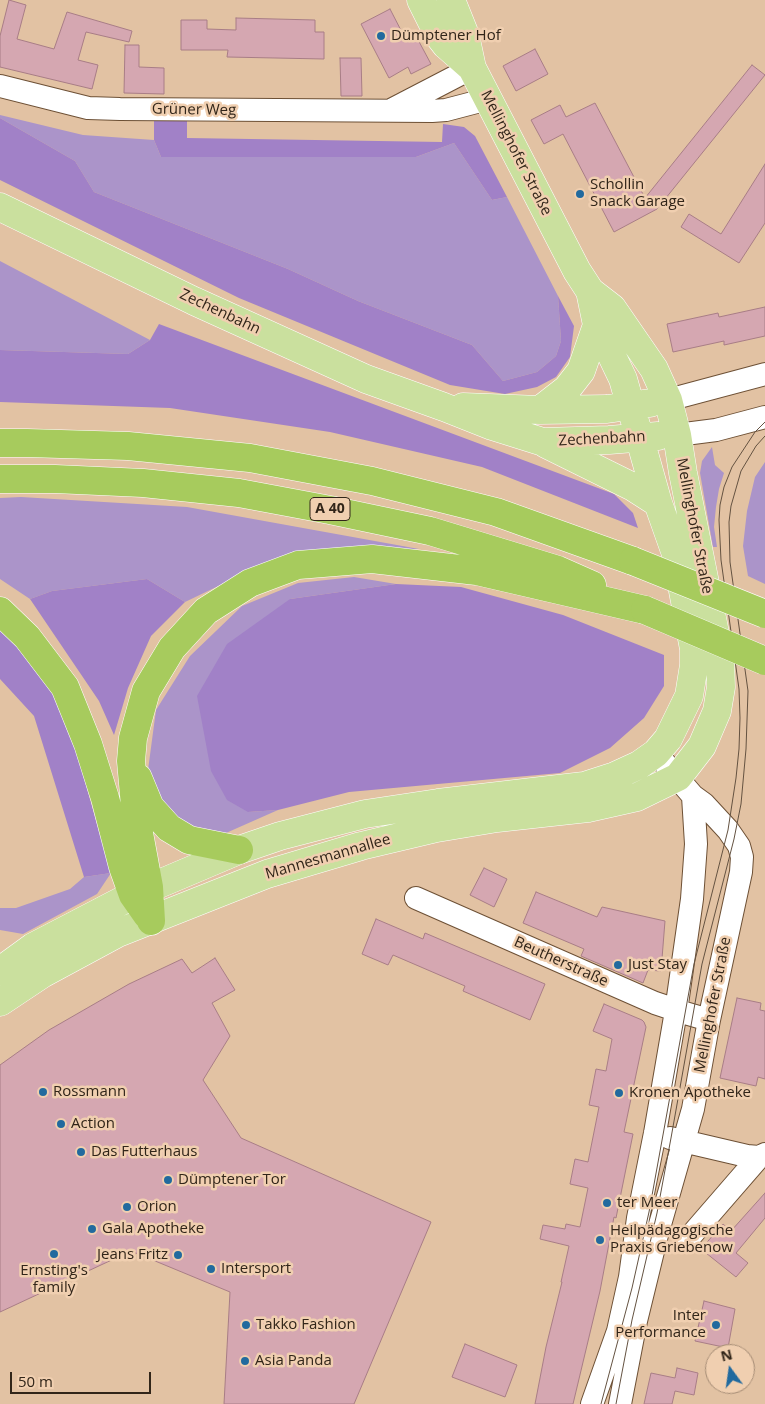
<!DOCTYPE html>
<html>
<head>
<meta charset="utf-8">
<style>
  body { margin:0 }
  #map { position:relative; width:765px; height:1404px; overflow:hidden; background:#e2c2a3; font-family:"Open Sans",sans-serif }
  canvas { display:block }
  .north { position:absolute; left:705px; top:1344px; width:50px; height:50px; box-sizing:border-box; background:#f0cfb0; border:1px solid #a48b74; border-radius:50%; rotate:346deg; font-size:14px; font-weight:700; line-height:20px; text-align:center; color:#312519 }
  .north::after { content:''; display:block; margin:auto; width:18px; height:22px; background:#226a9e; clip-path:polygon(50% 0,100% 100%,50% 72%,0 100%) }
  .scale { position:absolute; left:10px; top:1372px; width:141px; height:22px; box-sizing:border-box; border:2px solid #312519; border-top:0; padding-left:6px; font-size:15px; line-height:18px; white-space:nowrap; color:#312519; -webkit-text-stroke:4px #f0cfb0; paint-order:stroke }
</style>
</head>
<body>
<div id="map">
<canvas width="765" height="1404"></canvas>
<div class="north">N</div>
<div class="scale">50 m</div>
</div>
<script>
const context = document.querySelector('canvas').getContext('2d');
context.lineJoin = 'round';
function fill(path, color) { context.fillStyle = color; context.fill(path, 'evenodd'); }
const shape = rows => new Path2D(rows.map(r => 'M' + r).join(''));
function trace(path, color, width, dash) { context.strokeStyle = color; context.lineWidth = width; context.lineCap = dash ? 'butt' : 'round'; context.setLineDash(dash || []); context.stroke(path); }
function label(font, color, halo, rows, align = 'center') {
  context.font = font + ' "Open Sans",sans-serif'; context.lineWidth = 5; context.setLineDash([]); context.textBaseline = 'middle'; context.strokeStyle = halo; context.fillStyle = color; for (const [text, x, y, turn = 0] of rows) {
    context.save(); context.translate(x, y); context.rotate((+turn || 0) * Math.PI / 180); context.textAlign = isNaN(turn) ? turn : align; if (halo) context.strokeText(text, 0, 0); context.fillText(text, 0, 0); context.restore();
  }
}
fill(shape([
  [0,115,83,135,154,140,161,157,416,157,454,143,492,200,507,197,558,296,561,341,556,356,537,372,503,381,472,345,358,301,288,269,94,192,75,161,0,118],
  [0,261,150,340,128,354,0,350],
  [712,447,715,465,724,473,719,489,716,507,714,527,717,547,713,547,700,473,702,461],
  [765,462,765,584,748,576,743,546,747,511,755,477],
  [21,497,187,507,419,549,305,552,233,579,185,602,147,579,52,591,30,599,0,579,0,498],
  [354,577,396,584,290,599,248,812,278,810,226,833,183,824,161,807,148,770,156,710,190,656,242,606,298,583],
  [111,873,97,894,23,934,0,930,0,908,16,908,70,889,84,877]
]), '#ab94c9');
fill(shape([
  [0,118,75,161,94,192,288,269,358,301,472,345,503,381,537,372,556,356,561,341,558,296,574,326,570,357,556,377,537,387,505,394,450,385,239,298,0,180],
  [154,119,187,120,187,138,442,142,443,124,464,127,475,136,507,197,492,200,454,143,416,157,161,157,154,140],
  [159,324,614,494,633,513,638,528,482,467,330,432,170,408,0,402,0,350,128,354,150,340],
  [147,579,185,602,151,636,128,688,114,735,99,701,30,599,52,591],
  [396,584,461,587,563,615,664,655,664,686,644,718,610,748,560,773,349,792,278,810,248,812,227,800,211,771,197,696,227,644,290,599],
  [0,629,23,651,56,699,76,750,111,873,84,877,34,716,0,679]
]), '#a181c7');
const building = shape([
  [9,0,26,5,17,39,54,49,67,12,132,31,129,42,86,32,78,60,98,65,92,89,0,67,0,36,9,0],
  [390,9,406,40,416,36,431,64,411,74,408,67,389,78,361,24,390,9],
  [236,18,315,20,315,32,324,32,324,59,227,57,228,50,181,50,181,20,207,20,207,29,236,30,236,18],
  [125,45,139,45,139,67,164,68,164,94,124,93,125,45],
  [535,49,548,74,516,91,503,66,535,49],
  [340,58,361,58,362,96,341,96,340,58],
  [752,65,765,75,657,209,614,232,563,134,544,144,531,120,560,105,566,117,595,103,645,198,752,65],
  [765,164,765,223,739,263,681,227,689,214,721,234,765,164],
  [765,307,765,336,724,345,724,341,673,352,667,324,718,313,719,317,765,307],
  [484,868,507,879,494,907,470,895,484,868],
  [536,892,597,917,602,907,665,921,661,971,648,970,643,983,581,956,584,949,523,923,536,892],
  [376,919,423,939,425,933,545,984,530,1020,463,991,465,986,393,955,388,965,362,954,376,919],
  [215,958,235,990,212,1003,230,1036,203,1080,241,1138,431,1222,354,1404,224,1404,230,1292,131,1251,0,1312,0,1065,49,1030,129,984,182,959,192,973,215,958],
  [737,998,761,1003,760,1010,765,1011,765,1079,758,1077,756,1086,720,1078,737,998],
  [604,1004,642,1020,644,1022,646,1027,624,1132,633,1134,616,1218,614,1217,600,1291,573,1404,535,1404,546,1347,562,1282,561,1282,569,1246,540,1239,543,1225,565,1229,566,1224,580,1227,588,1188,570,1184,575,1159,588,1162,599,1107,589,1105,596,1069,606,1071,612,1039,593,1031,604,1004],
  [765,1193,765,1218,736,1253,748,1263,736,1277,701,1249,723,1224,731,1231,765,1193],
  [704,1301,735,1309,728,1348,695,1341,704,1301],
  [465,1344,517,1365,505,1397,452,1377,465,1344],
  [677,1368,698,1373,694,1395,675,1391,672,1404,644,1404,651,1373,675,1378,677,1368]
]);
fill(building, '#d5a7b1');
trace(building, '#a87d86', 1);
const minor = shape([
  [0,86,88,108,120,109,432,111,446,110,488,99],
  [393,109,472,68],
  [668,400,765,374],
  [677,435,716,430,765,417],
  [416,898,655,1003,685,1013,709,1020],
  [670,1138,747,1156,759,1157,765,1154],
  [688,1239,759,1157],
  [592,1404,618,1331,630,1277,638,1218,655,1133,676,1011,692,899,696,844,693,796],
  [620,1404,636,1321,657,1235,693,1109,709,1020,741,872,742,857,739,846,728,830,704,804,693,796,656,753]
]);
const major = shape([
  [421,0,439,36,446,45,472,68],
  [0,207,194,301,366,379,444,407,492,426,543,442,609,440,658,436],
  [463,407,540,410,607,409,650,403],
  [540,410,567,389,581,371,597,325],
  [546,444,633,487,658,503],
  [0,971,33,947,133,895,239,850,280,836,365,814,438,803,584,786,615,776,639,765,656,753,668,739,689,696,694,665,694,649,676,554,658,503,623,379,597,325,590,291,577,271,472,68,465,35,451,0],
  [0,1002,42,974,118,933,267,874,361,846,437,828,497,818,588,808,637,797,678,777,702,746,717,711,721,687,720,658,683,473,677,435,668,400,654,369,612,308,590,291]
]);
const highway = shape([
  [0,443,27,443,128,446,250,458,372,481,496,512,633,561],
  [0,479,55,479,143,483,239,493,330,510,430,531,558,570,592,585],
  [0,611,27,637,65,687,88,744,105,798,123,867,133,895,147,915],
  [138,778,150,807,169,828,189,840,239,850],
  [151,921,149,887,136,817,131,761,133,738,146,691,172,648,206,611,250,583,298,565,372,559,477,571,645,610]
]);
trace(minor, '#6d5035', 24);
trace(major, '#fff', 29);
trace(highway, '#fff', 29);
trace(minor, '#fff', 22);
trace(major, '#cae09e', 28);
trace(highway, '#a7cb5d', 28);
trace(shape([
  [601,1404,632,1288,649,1212,694,964,728,830,736,778,739,749,740,718,739,689,721,560,719,520,720,505,724,487,732,467,755,432,765,422],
  [616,1404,632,1320,657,1213,671,1138,702,964,734,839,741,804,746,749,748,691,730,562,729,522,731,506,741,471,756,446,765,436]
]), '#645241', 1);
const highwayBridge = shape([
  [633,561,765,614],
  [645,610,765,661]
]);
trace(highwayBridge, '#fff', 29, []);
trace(highwayBridge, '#a7cb5d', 28);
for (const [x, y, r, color] of [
  [381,36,5,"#226a9e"],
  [580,194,5,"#226a9e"],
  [618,965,5,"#226a9e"],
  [43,1092,5,"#226a9e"],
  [619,1093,5,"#226a9e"],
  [61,1124,5,"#226a9e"],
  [81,1152,5,"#226a9e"],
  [168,1180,5,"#226a9e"],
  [607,1203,5,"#226a9e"],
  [127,1207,5,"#226a9e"],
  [92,1229,5,"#226a9e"],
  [600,1240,5,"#226a9e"],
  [54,1254,5,"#226a9e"],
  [178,1255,5,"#226a9e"],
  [211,1269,5,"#226a9e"],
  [246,1325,5,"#226a9e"],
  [716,1325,5,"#226a9e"],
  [245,1361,5,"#226a9e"]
]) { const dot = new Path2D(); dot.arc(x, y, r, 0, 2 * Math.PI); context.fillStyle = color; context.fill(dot); trace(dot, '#f0cfb0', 2); }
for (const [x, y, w] of [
  [330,509,40]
]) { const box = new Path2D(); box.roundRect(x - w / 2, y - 11.5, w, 23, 4); context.fillStyle = '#f0cfb0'; context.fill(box); trace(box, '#312519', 1); }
label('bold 14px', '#312519', null, [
  ["A 40",330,509]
]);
label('15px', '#312519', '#f0cfb0', [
  ["Dümptener Hof",391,36],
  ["Schollin",590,185],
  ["Snack Garage",590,202],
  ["Just Stay",628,965],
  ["Rossmann",53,1092],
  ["Kronen Apotheke",629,1093],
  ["Action",71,1124],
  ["Das Futterhaus",91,1152],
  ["Dümptener Tor",178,1180],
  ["ter Meer",617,1203],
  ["Orion",137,1207],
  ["Gala Apotheke",102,1229],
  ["Heilpädagogische",610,1231],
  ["Praxis Griebenow",610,1248],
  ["Jeans Fritz",168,1255,"right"],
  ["Intersport",221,1269],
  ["Ernsting's",54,1271,"center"],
  ["family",54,1288,"center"],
  ["Inter",706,1316,"right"],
  ["Performance",706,1333,"right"],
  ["Takko Fashion",256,1325],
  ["Asia Panda",255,1361]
], 'left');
label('15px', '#312519', '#f0cfb0', [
  ["Grüner Weg",194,110,1],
  ["Mellinghofer Straße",516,153,63],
  ["Zechenbahn",220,312,25],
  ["Zechenbahn",602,439,-3],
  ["Mellinghofer Straße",694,526,79],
  ["Mannesmannallee",328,857,-16],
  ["Beutherstraße",561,962,24],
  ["Mellinghofer Straße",713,1005,-79]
]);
</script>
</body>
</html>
